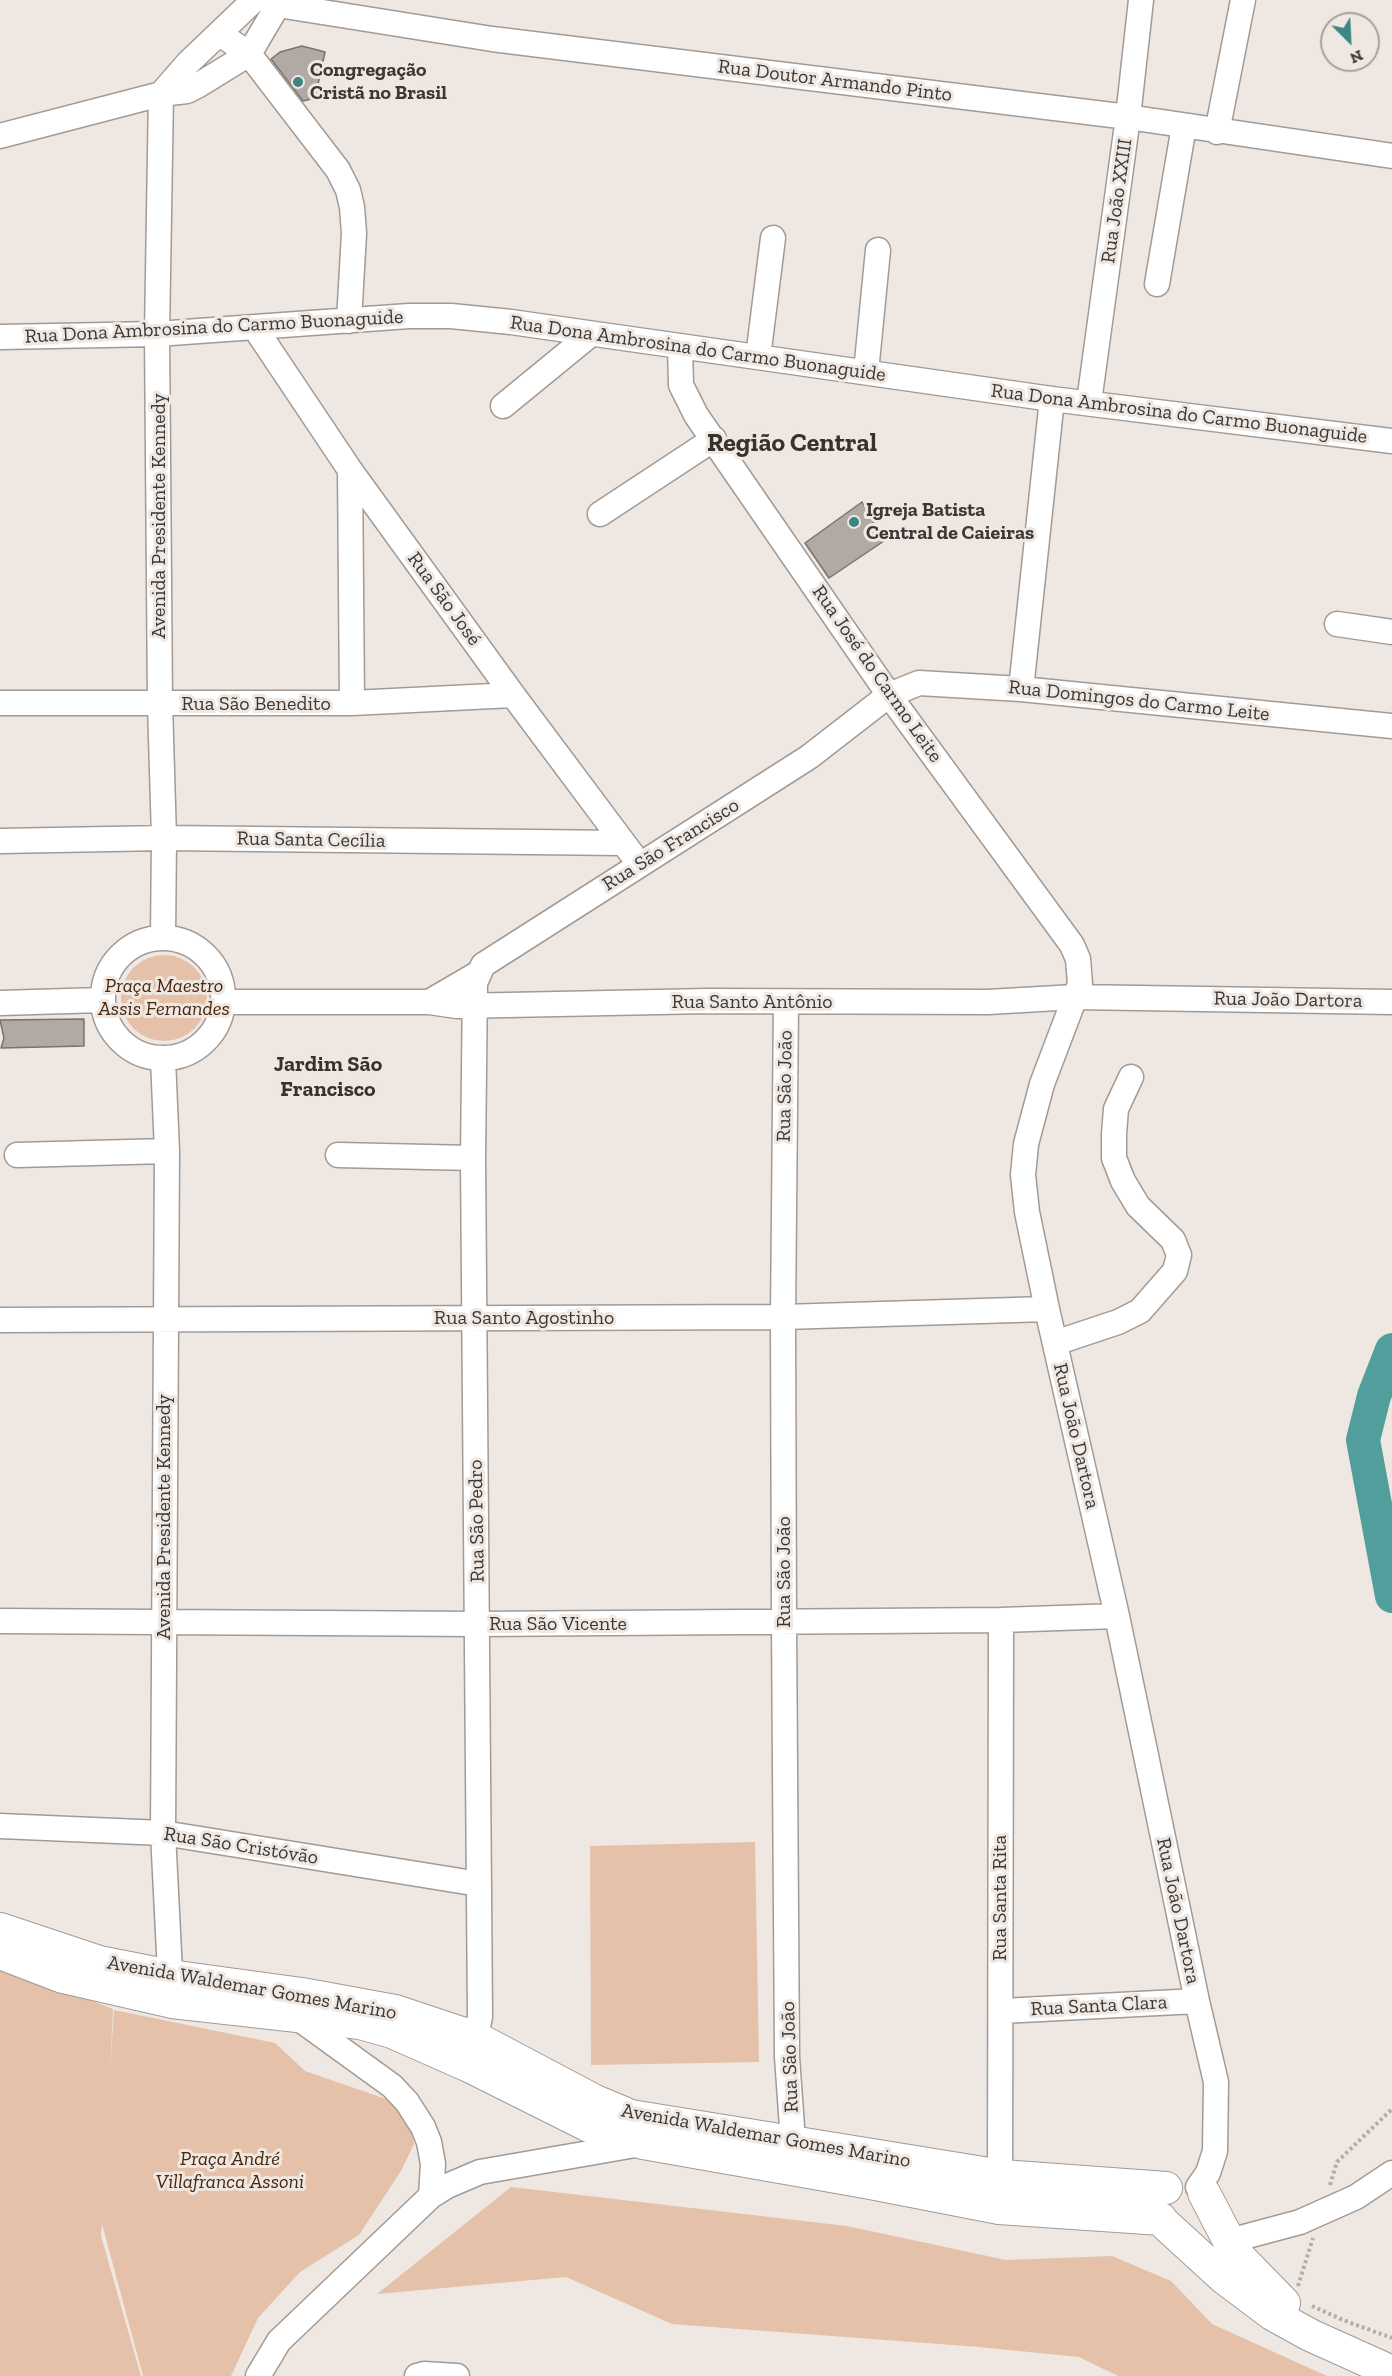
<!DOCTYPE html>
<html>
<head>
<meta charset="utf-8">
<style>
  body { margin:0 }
  #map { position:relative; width:1392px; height:2376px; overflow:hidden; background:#efe7e1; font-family:"Zilla Slab",serif }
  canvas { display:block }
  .north { position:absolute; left:1320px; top:12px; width:60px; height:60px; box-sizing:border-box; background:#efe7e1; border:2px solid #a7a19d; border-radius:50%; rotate:156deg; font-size:16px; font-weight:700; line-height:24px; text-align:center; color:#3b3836 }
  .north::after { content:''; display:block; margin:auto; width:21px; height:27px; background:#3d8584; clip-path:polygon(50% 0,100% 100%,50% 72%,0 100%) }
</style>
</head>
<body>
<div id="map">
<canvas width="1392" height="2376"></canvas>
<div class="north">N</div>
</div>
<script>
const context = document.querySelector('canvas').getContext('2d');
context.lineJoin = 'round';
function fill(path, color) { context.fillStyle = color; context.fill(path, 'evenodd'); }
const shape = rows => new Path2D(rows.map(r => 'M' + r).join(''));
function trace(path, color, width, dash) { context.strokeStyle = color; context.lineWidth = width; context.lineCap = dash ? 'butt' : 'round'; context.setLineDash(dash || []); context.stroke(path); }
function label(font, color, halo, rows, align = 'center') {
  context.font = font + ' "Zilla Slab",serif'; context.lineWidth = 6; context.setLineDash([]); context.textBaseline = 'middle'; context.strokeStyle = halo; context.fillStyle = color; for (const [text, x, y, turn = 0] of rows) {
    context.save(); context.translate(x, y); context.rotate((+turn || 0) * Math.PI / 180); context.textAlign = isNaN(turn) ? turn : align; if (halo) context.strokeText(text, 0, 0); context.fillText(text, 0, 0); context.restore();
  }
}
fill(shape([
  '121 998a43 43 0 1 1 86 0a43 43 0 1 1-86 0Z',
  [755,1842,759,2062,591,2065,590,1846],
  [0,1965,113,2009,110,2071,114,2010,275,2043,305,2071,386,2099,409,2121,414,2144,401,2171,359,2235,300,2272,258,2318,231,2376,143,2376,102,2224,101,2236,141,2376,0,2376],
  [511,2187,847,2226,1006,2260,1112,2256,1171,2281,1212,2324,1327,2376,1118,2376,1079,2357,979,2347,672,2324,566,2277,377,2294]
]), '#e5c1a9');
trace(shape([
  [1392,1350,1374,1396,1363,1440,1392,1596]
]), '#529e9d', 34);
const building = shape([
  [302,46,325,52,315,98,303,101,271,59,280,52,302,46],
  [862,502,884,541,829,578,805,543,862,502],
  [84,1019,84,1046,1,1048,4,1038,0,1020,84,1019]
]);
fill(building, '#b1a9a3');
trace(building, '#79726d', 1.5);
const minor = shape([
  [278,5,492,39,1128,117,1392,156],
  [220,34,249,54,338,170,348,190,352,207,354,233,349,321],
  [161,94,157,334,160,704,164,838,163,937],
  [161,94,188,63,254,0],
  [1217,132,1243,0],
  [0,136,161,94,187,91,197,86,249,54,278,5,270,0],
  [1157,284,1184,126],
  [255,328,350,470,513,695,640,865],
  [0,337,157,334,409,316,451,316,511,322,1052,399,1392,441],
  [680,346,681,385,696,415,889,695,1072,945,1078,959,1080,984,1042,1084,1026,1144,1023,1175,1027,1212,1047,1309,1117,1616,1197,2001,1216,2082,1215,2151,1208,2173,1198,2187],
  [758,357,773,238],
  [866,372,878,250],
  [1089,402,1128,117,1141,0],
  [503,406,591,334],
  [350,470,352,703],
  [600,514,714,439],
  [1337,624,1392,632],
  [1021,689,1052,399],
  [0,703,352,703,513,695],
  [0,841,164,838,623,843],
  '103 998a60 60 0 1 1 120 0a60 60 0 1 1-120 0Z',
  [224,1002,429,1002,457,1006,708,1001,988,1002,1075,997,1392,1002],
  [429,1002,477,974],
  [786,1002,783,1317,784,1622,787,2057,793,2141,793,2157],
  [0,1003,102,1000],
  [163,1059,167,1151,163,1833,171,1992],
  [17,1155,167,1151],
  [338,1155,473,1158],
  [0,1320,783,1317,1047,1309],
  [1055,1343,1118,1322,1140,1311,1175,1271,1179,1255,1173,1240,1138,1206,1123,1181,1114,1158,1114,1134,1116,1109,1131,1077],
  [0,1621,478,1624,1001,1620,1117,1616],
  [0,1826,163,1833,479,1884],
  [1002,2011,1197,2001],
  [294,2015,392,2086,407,2102,423,2127,429,2142,433,2164,431,2196],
  [472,2055,480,2017,473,1158,475,983,483,965,809,757,889,695,919,683,1021,689,1392,726],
  [1000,2193,1001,1620],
  [1229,2241,1300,2222,1356,2197,1392,2173],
  [258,2376,279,2341,431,2196,447,2186,480,2172,641,2144],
  [417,2376,424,2374,457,2376]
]);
const major = shape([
  [0,1929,99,1962,170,1976,302,1994,395,2011,476,2038,595,2101,631,2116,1002,2176,1166,2188],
  [0,1953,63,1977,172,2002,360,2023,392,2032,469,2066,589,2126,643,2143,865,2182,999,2208,1161,2219],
  [1204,2193,1229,2241,1240,2258,1284,2303],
  [1165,2224,1224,2278,1272,2314,1310,2335,1392,2372]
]);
trace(minor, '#a29a95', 27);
trace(major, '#a29a95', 34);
trace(shape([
  [1330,2185,1337,2162,1392,2109],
  [1298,2286,1313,2238],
  [1312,2306,1343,2320,1392,2338]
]), '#b3aca8', 4, [3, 3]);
trace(minor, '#fff', 24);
trace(major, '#fff', 32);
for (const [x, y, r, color] of [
  [298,82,6,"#3d8584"],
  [854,522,6,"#3d8584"]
]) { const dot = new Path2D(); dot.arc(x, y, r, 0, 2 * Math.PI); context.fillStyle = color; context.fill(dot); trace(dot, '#efe7e1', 2); }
label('bold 20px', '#3b3836', '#efe7e1', [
  ["Congregação",310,70],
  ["Cristã no Brasil",310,93],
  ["Igreja Batista",866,510],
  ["Central de Caieiras",866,533]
], 'left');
label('20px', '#3b3836', '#efe7e1', [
  ["Rua Doutor Armando Pinto",835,81,7],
  ["Rua João XXIII",1117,201,-82],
  ["Rua Dona Ambrosina do Carmo Buonaguide",214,327,-3],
  ["Rua Dona Ambrosina do Carmo Buonaguide",698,349,8],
  ["Rua Dona Ambrosina do Carmo Buonaguide",1179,414,7],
  ["Avenida Presidente Kennedy",159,516,-90],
  ["Rua São José",444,599,54],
  ["Rua José do Carmo Leite",877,674,55],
  ["Rua Domingos do Carmo Leite",1139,701,6],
  ["Rua São Benedito",256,704],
  ["Rua Santa Cecília",311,840,1],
  ["Rua São Francisco",671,845,-32],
  ["Rua João Dartora",1288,1000,1],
  ["Rua Santo Antônio",752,1002],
  ["Rua São João",785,1086,-89],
  ["Rua Santo Agostinho",524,1318],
  ["Rua João Dartora",1076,1436,77],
  ["Avenida Presidente Kennedy",164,1517,-90],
  ["Rua São Pedro",477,1521,-91],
  ["Rua São João",784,1572,-90],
  ["Rua São Vicente",558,1624],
  ["Rua São Cristóvão",241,1846,9],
  ["Rua Santa Rita",1000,1898,-90],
  ["Rua João Dartora",1178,1911,78],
  ["Avenida Waldemar Gomes Marino",252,1988,10],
  ["Rua Santa Clara",1099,2006,-3],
  ["Rua São João",790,2057,-92],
  ["Avenida Waldemar Gomes Marino",766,2136,10]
]);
label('italic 20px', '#49270d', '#efe7e1', [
  ["Praça Maestro",164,986],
  ["Assis Fernandes",164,1009],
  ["Praça André",230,2159],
  ["Villafranca Assoni",230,2182]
]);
label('bold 22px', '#38322d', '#efe7e1', [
  ["Jardim São",328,1065],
  ["Francisco",328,1090]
]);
label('bold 26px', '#38322d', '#efe7e1', [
  ["Região Central",792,444]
]);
</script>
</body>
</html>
